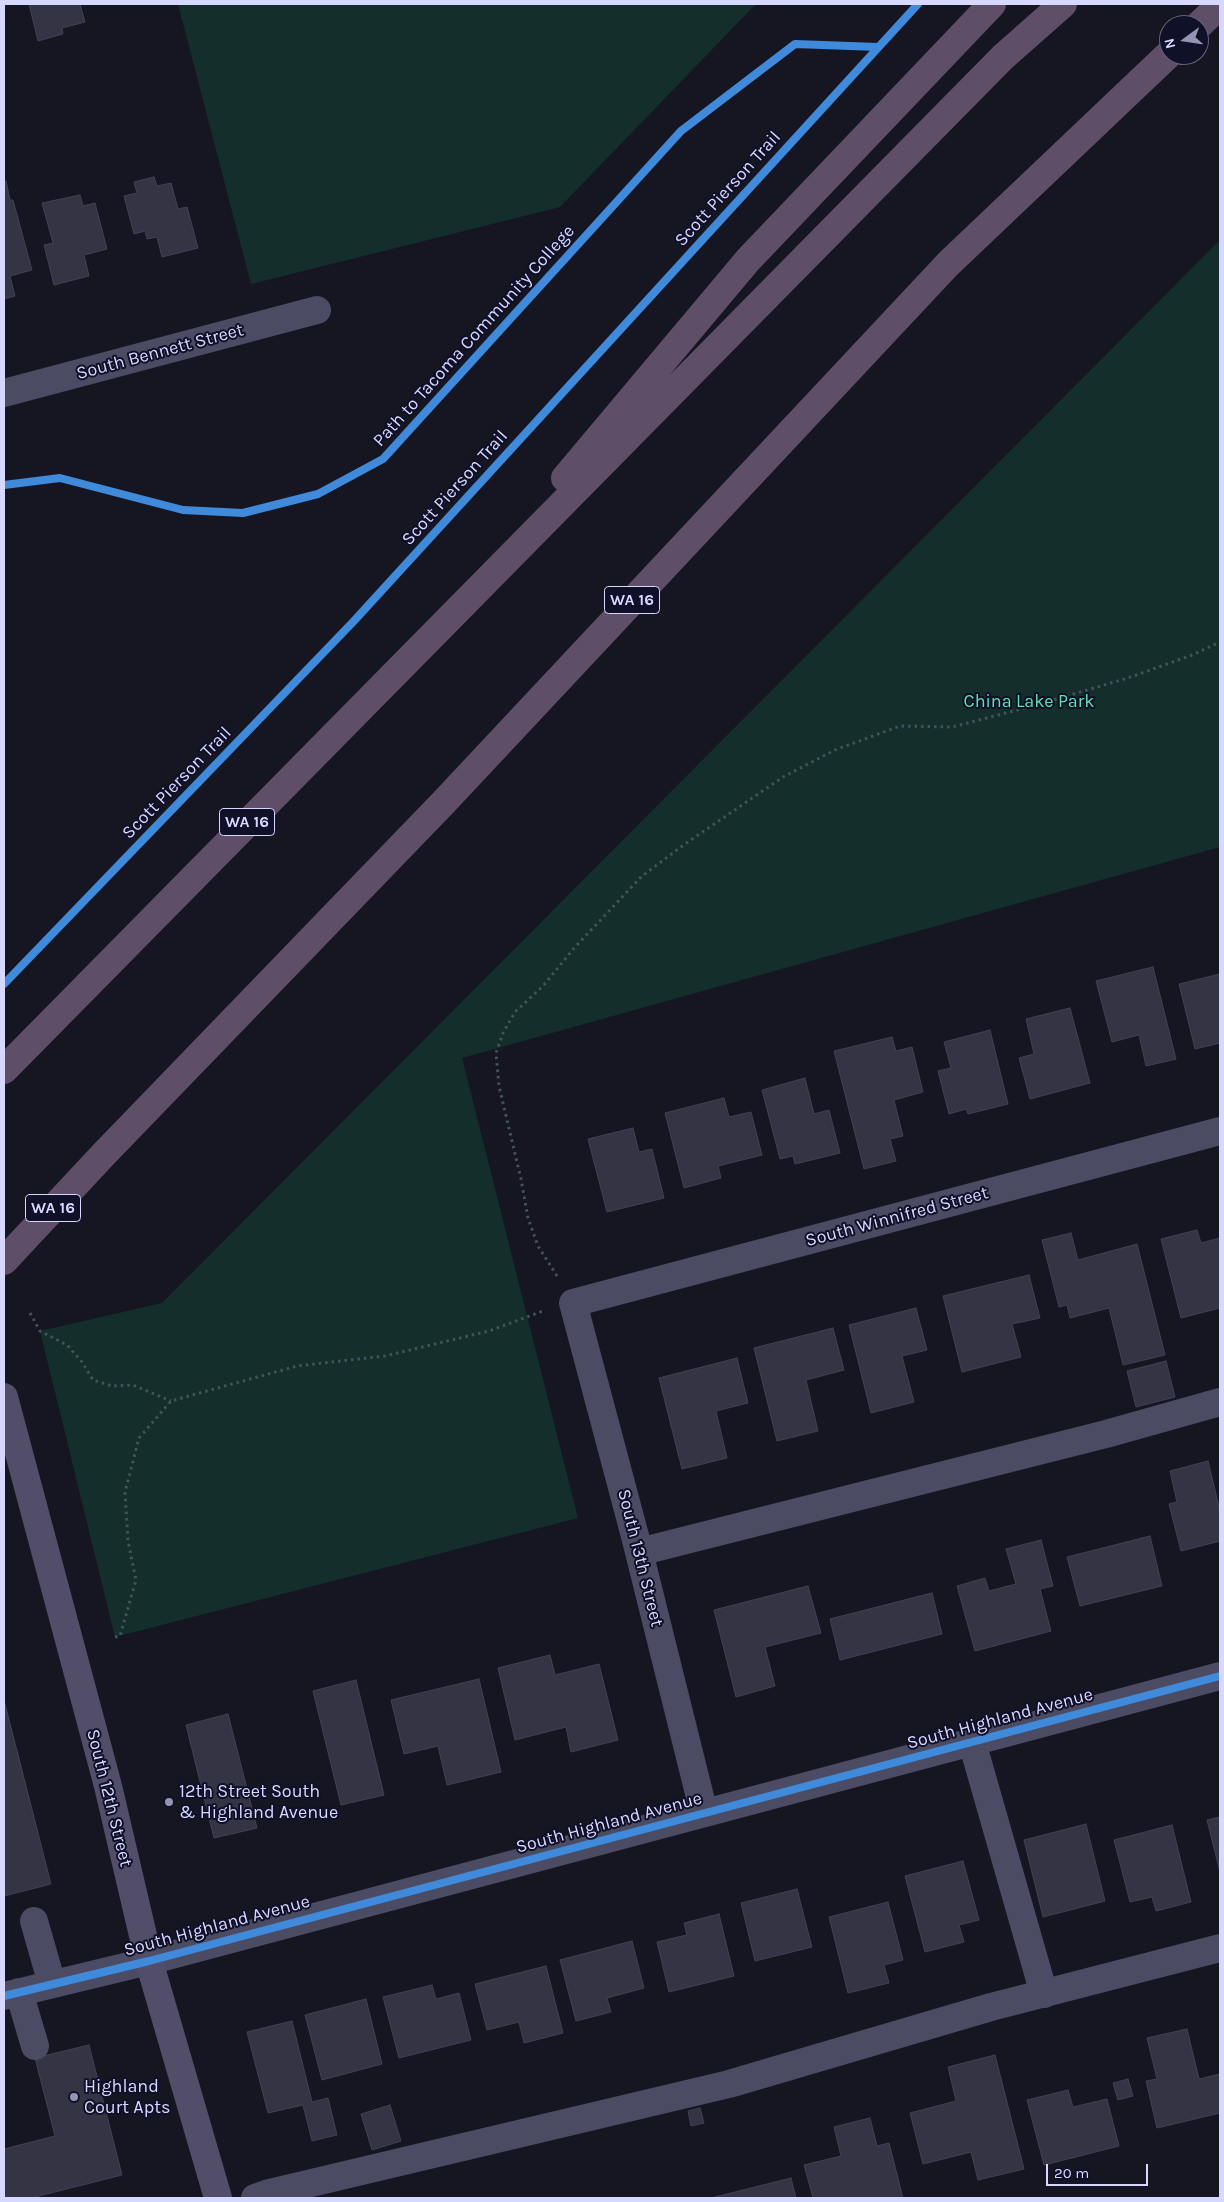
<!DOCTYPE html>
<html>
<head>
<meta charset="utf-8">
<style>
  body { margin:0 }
  #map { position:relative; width:1224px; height:2202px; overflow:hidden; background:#161622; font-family:Karla,sans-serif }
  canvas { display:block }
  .frame { position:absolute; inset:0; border:5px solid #d7d8ff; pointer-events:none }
  .north { position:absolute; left:1159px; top:15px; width:50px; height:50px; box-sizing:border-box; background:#101028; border:1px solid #60607e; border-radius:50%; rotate:256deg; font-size:14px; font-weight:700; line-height:20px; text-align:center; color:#d7d8ff }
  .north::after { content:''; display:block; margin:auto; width:18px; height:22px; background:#9394b2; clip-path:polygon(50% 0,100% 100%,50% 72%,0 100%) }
  .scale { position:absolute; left:1046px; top:2164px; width:102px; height:22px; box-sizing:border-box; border:2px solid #d7d8ff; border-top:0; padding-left:6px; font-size:15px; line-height:18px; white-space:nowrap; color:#d7d8ff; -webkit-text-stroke:4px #101028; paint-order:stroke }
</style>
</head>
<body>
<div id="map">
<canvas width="1224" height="2202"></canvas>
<div class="frame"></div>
<div class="north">N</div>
<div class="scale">20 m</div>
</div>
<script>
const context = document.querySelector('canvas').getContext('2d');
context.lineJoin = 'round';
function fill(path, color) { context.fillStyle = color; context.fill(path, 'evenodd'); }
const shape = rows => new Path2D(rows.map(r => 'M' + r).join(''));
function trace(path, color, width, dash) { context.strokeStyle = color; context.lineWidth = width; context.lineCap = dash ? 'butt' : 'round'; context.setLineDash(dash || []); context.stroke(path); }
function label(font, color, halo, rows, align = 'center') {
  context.font = font + ' Karla,sans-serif'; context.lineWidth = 4; context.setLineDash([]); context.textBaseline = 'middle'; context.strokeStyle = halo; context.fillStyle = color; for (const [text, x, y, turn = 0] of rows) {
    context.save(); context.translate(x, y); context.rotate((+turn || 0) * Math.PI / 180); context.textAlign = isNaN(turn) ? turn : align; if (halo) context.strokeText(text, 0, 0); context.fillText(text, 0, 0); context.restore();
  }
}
fill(shape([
  [178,4,756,4,560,207,251,284],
  [1220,240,1220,847,462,1058,578,1518,115,1637,40,1331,162,1303]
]), '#132e2b');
const building = shape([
  [29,4,80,4,85,22,62,28,63,34,38,41,29,4],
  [154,177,157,186,171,183,178,209,187,207,198,248,162,257,157,237,147,239,145,231,134,234,124,196,137,193,134,182,154,177],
  [4,181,6,181,10,200,13,200,32,270,10,276,15,296,4,299,4,181],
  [80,195,83,206,95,203,107,249,84,255,89,276,54,285,44,245,53,243,42,203,80,195],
  [1153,967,1176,1059,1146,1066,1139,1035,1112,1042,1096,981,1153,967],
  [1220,974,1220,1043,1195,1049,1179,984,1220,974],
  [1070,1008,1090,1083,1030,1099,1019,1058,1034,1054,1026,1019,1070,1008],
  [990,1030,1008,1104,968,1114,966,1109,949,1114,938,1071,951,1068,944,1042,990,1030],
  [892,1037,896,1051,912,1047,923,1092,894,1100,903,1136,890,1139,896,1161,864,1169,834,1051,892,1037],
  [805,1078,814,1114,829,1110,840,1153,795,1164,793,1156,780,1159,762,1090,805,1078],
  [724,1098,729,1117,751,1112,762,1155,718,1166,721,1178,684,1188,665,1113,724,1098],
  [633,1128,639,1152,652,1149,664,1198,607,1212,588,1139,633,1128],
  [1197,1230,1201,1243,1220,1238,1220,1308,1181,1318,1161,1239,1197,1230],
  [1071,1233,1078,1260,1137,1244,1165,1355,1123,1365,1109,1308,1070,1318,1067,1305,1059,1307,1042,1240,1071,1233],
  [1029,1275,1040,1318,1012,1324,1021,1357,962,1372,943,1296,1029,1275],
  [916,1308,927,1350,902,1356,914,1402,871,1413,849,1325,916,1308],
  [833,1328,844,1370,806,1380,818,1431,777,1441,754,1348,833,1328],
  [737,1358,748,1403,716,1411,727,1458,682,1469,659,1378,737,1358],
  [1166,1361,1175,1397,1136,1407,1127,1371,1166,1361],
  [1208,1461,1220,1511,1220,1541,1181,1551,1169,1504,1177,1502,1170,1471,1208,1461],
  [1150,1536,1162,1586,1080,1606,1067,1557,1150,1536],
  [1041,1540,1053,1586,1040,1589,1051,1631,975,1651,957,1586,985,1578,989,1591,1016,1584,1006,1549,1041,1540],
  [808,1586,821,1633,765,1647,775,1686,736,1697,714,1610,808,1586],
  [932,1593,942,1634,840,1660,830,1619,932,1593],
  [550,1655,555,1675,599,1664,618,1740,571,1752,566,1727,515,1740,498,1668,550,1655],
  [479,1679,501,1772,447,1785,438,1746,404,1754,391,1700,479,1679],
  [356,1680,384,1795,341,1805,313,1691,356,1680],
  [4,1700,51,1884,4,1896,4,1700],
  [228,1714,257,1828,214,1838,186,1725,228,1714],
  [1220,1817,1220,1872,1207,1820,1220,1817],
  [1086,1824,1105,1901,1043,1917,1024,1840,1086,1824],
  [1172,1825,1191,1902,1156,1911,1152,1897,1130,1902,1114,1840,1172,1825],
  [963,1861,979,1920,959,1925,964,1942,925,1952,905,1876,963,1861],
  [797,1889,812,1947,755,1961,741,1903,797,1889],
  [888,1902,903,1960,884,1965,889,1983,848,1993,829,1917,888,1902],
  [719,1914,734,1976,669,1992,657,1942,687,1935,684,1923,719,1914],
  [632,1941,644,1988,607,1998,611,2012,576,2021,560,1960,632,1941],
  [546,1966,563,2033,524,2043,519,2022,487,2030,475,1984,546,1966],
  [432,1985,436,1999,459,1993,471,2040,399,2058,383,1997,432,1985],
  [366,1999,382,2064,322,2080,305,2015,366,1999],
  [292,2021,312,2102,328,2098,337,2135,312,2141,303,2105,268,2113,247,2032,292,2021],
  [1187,2029,1199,2079,1220,2074,1220,2113,1157,2128,1146,2081,1157,2079,1147,2038,1187,2029],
  [89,2045,122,2175,31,2198,4,2198,4,2149,55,2136,35,2058,89,2045],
  [995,2055,1024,2169,978,2180,971,2152,923,2164,910,2113,956,2101,948,2067,995,2055],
  [1128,2079,1133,2096,1118,2100,1113,2083,1128,2079],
  [1068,2090,1073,2107,1107,2099,1119,2146,1044,2165,1027,2100,1068,2090],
  [390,2105,401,2141,372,2150,361,2114,390,2105],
  [700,2108,704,2123,691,2126,688,2111,700,2108],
  [870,2118,877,2146,889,2143,903,2198,813,2198,804,2165,841,2156,834,2127,870,2118],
  [791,2178,796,2198,711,2198,791,2178]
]);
fill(building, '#343444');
trace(building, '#414156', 1);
trace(shape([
  [557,1276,538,1246,528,1218,521,1179,499,1086,496,1053,503,1033,515,1012,543,986,575,947,642,876,685,844,783,777,835,750,900,726,952,727,1029,707,1128,678,1192,655,1220,642],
  [30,1313,40,1331,67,1345,82,1362,93,1380,112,1386,133,1385,171,1401],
  [115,1637,120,1636,136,1580,128,1541,125,1492,139,1438,171,1401,297,1366,385,1356,489,1331,543,1311]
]), '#43525d', 3, [2.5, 4]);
trace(shape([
  [4,393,317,310],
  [639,1552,1106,1434,1220,1402],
  [972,1742,1044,1994],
  [704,1813,635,1536,573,1303,1220,1131],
  [34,1921,52,1984],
  [19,1992,35,2046],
  [4,1996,149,1961,1220,1676],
  [255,2198,269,2193,729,2084,991,2007,1220,1948]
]), '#4b4c63', 28);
trace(shape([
  [4,1397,108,1786,149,1961,218,2198]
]), '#524d69', 28);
trace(shape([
  [1199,25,1220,5],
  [565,478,748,260,992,4],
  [4,1070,1003,57,1063,4],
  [4,1261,103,1155,444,802,948,264,1169,54]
]), '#5f4e68', 28);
trace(shape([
  [4,485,60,478,183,510,243,513,318,494,383,459,681,131,795,44,878,47],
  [4,984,353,622,918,4],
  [4,1996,149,1961,1220,1676]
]), '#408adc', 8);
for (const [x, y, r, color] of [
  [169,1802,5,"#9394b2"],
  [74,2097,5,"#9394b2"]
]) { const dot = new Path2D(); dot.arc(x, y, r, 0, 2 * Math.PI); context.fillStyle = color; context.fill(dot); trace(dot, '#101028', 2); }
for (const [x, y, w] of [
  [632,600,55],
  [247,822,55],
  [53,1208,55]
]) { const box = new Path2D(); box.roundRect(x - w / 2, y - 13.5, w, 27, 4); context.fillStyle = '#101028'; context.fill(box); trace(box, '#d7d8ff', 1); }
label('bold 16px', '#d7d8ff', null, [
  ["WA 16",632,600],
  ["WA 16",247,822],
  ["WA 16",53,1208]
]);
label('18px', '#d7d8ff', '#101028', [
  ["Scott Pierson Trail",728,189,-48],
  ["Path to Tacoma Community College",474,336,-48],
  ["South Bennett Street",160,352,-15],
  ["Scott Pierson Trail",455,488,-48],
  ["Scott Pierson Trail",177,783,-46],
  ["South Winnifred Street",897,1217,-15],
  ["South 13th Street",640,1558,76],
  ["South Highland Avenue",1000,1719,-15],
  ["South 12th Street",109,1798,76],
  ["South Highland Avenue",609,1823,-15],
  ["South Highland Avenue",217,1926,-15]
]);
label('18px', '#62e0ae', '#101028', [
  ["China Lake Park",1029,702]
]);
label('18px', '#d7d8ff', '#101028', [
  ["12th Street South",179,1792],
  ["& Highland Avenue",179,1813],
  ["Highland",84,2087],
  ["Court Apts",84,2108]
], 'left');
</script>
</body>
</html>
